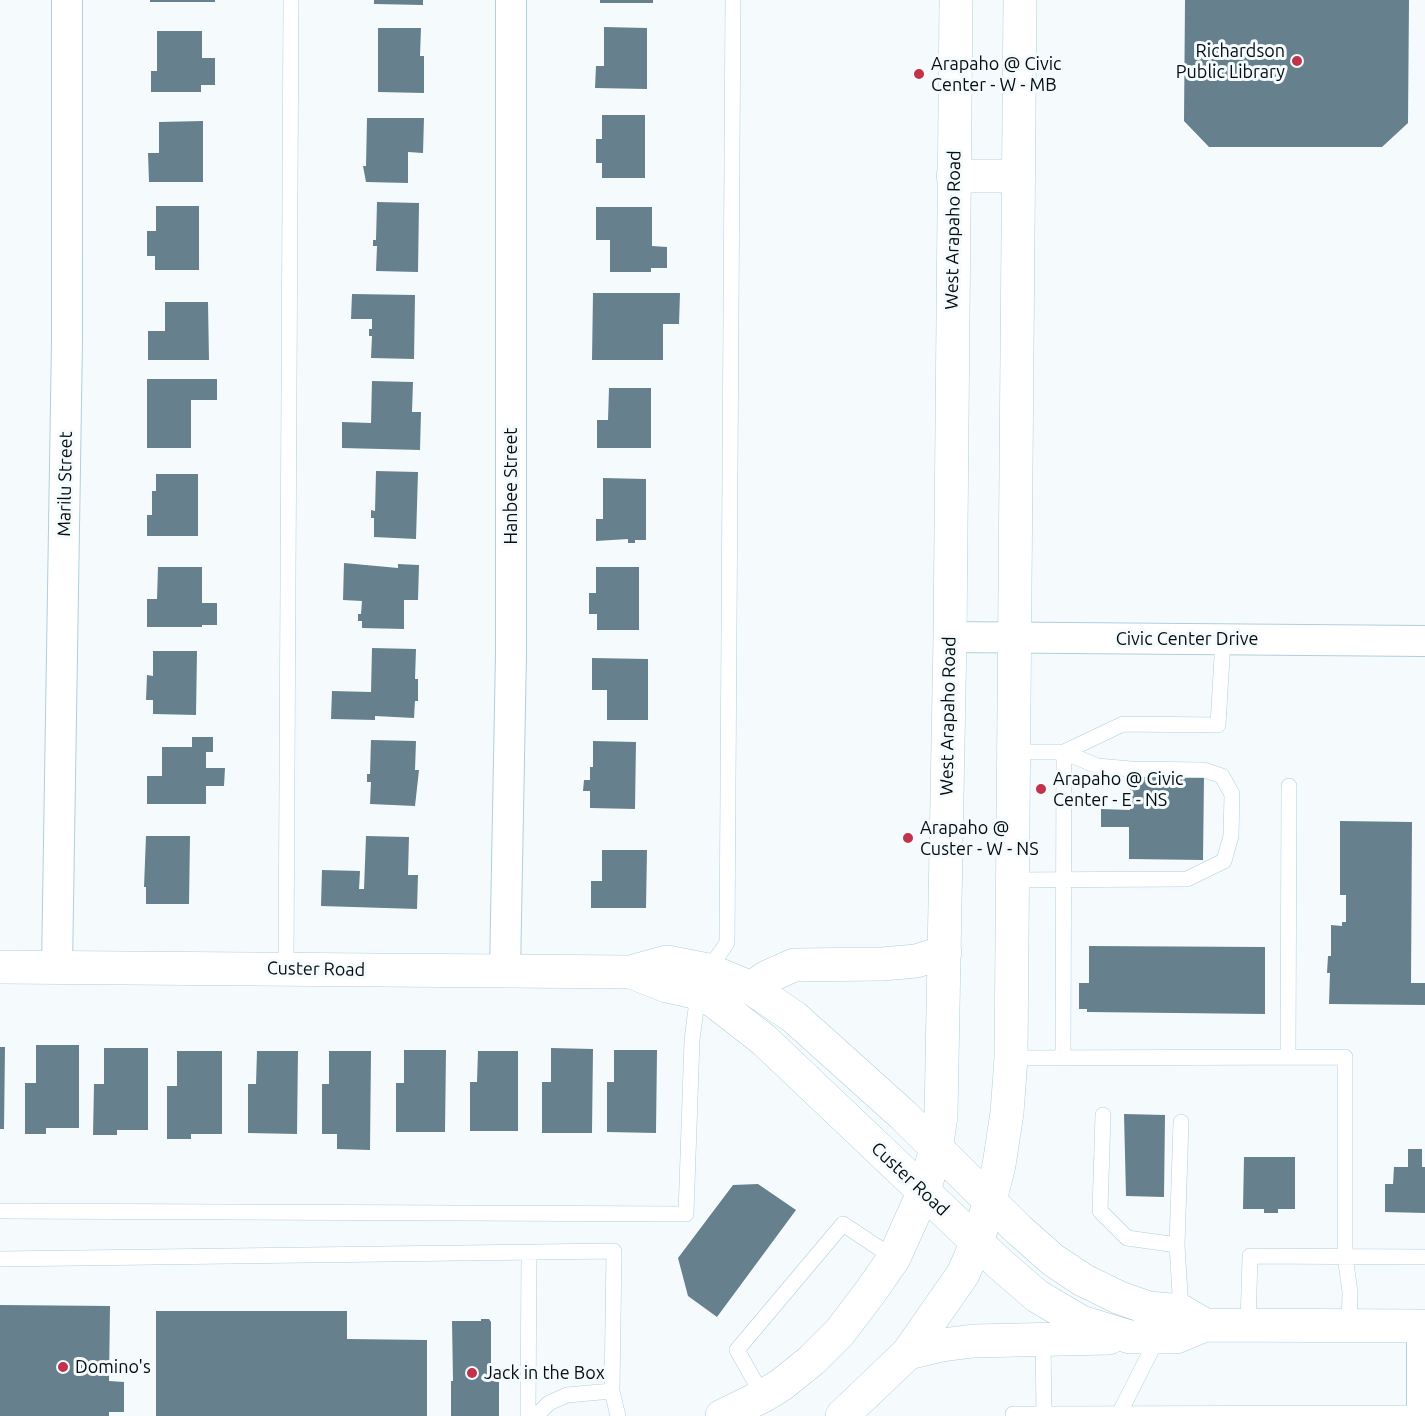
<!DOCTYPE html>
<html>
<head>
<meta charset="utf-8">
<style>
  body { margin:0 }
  canvas { display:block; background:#f5fbfd }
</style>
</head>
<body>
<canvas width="1425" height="1416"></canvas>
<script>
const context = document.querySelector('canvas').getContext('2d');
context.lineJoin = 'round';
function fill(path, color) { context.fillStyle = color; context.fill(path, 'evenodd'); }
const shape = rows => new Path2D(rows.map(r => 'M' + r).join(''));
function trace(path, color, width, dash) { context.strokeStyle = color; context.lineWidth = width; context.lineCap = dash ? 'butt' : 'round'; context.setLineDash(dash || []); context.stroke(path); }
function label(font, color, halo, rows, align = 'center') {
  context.font = font + ' Ubuntu,sans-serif'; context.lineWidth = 6; context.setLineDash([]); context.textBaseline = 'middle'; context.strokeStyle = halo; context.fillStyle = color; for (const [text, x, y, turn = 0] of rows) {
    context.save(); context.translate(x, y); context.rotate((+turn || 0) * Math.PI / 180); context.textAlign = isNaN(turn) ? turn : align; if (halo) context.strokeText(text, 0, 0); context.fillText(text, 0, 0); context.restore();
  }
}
fill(shape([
  [150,0,215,0,215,2,150,2],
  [374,0,423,0,423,5,374,4],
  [600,0,653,0,653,3,600,3],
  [1185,0,1409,0,1408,123,1382,147,1209,147,1184,121],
  [604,27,647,28,647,89,595,88,596,66,604,66],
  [378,28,421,28,420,56,424,56,424,93,378,92],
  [157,31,202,31,202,58,215,58,215,85,201,85,201,92,151,92,151,71,157,71],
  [602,115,645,115,645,178,602,178,602,163,596,163,596,139,602,139],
  [367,118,424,118,423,153,408,152,408,183,366,182,363,166,366,166],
  [203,121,203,182,149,182,148,153,159,153,159,122],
  [377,202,419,203,418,272,376,271,377,246,373,246,373,240,376,240],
  [156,206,199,206,199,270,155,270,155,256,147,256,147,231,156,231],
  [596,207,652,207,652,246,667,247,667,268,651,268,651,272,610,272,610,240,596,240],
  [593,293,680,293,679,324,663,324,663,360,592,360],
  [352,294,415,295,414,359,371,358,372,336,369,336,369,329,372,329,372,319,351,319],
  [165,302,208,302,209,360,148,360,148,331,165,331],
  [147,379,217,379,217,400,191,400,191,448,147,448],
  [372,381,413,382,412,412,421,412,420,450,342,448,342,422,371,423],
  [609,388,651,388,651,448,597,448,597,420,608,420],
  [376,471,418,472,416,539,374,537,374,518,371,518,371,510,375,511],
  [156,474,198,474,198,536,147,536,147,515,152,515,152,491,156,491],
  [603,478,646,479,646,540,635,540,635,543,628,543,628,539,596,541,596,519,603,519],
  [344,563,398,568,398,564,419,565,418,600,404,600,404,629,362,628,362,621,358,621,358,614,361,614,362,601,343,600],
  [158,567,202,567,202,603,217,603,217,625,202,625,202,627,147,627,147,599,157,599],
  [596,567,639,567,639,630,597,630,597,614,589,614,589,593,596,593],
  [372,648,416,649,415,679,418,679,418,701,415,701,414,718,375,716,375,720,331,719,332,691,371,692],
  [153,651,197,651,196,715,153,714,153,700,146,700,147,675,153,676],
  [592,658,648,659,648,720,607,720,607,690,592,690],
  [192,737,213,737,213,752,206,752,206,768,225,768,224,786,206,786,206,804,147,804,147,776,162,776,162,747,192,747],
  [371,740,416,741,415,770,419,770,415,806,370,804,371,782,367,782,367,774,370,774],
  [593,741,636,742,635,809,590,808,590,791,583,791,584,780,590,780,590,767,593,767],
  [1153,775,1169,775,1169,778,1204,778,1203,860,1129,859,1129,827,1101,827,1101,809,1130,810,1130,777,1153,777],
  [1340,821,1412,822,1411,983,1425,983,1425,1005,1329,1004,1330,973,1327,973,1328,956,1331,956,1331,925,1342,926,1342,922,1346,922,1346,895,1340,895],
  [146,836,190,836,189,904,146,904,146,887,144,887],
  [366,836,409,837,408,875,418,875,417,909,321,906,322,870,360,871,359,889,364,889],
  [602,850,647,850,646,908,591,908,591,881,602,881],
  [1089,946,1265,947,1265,1014,1087,1012,1087,1009,1079,1009,1079,983,1089,983],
  [36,1045,79,1045,79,1128,46,1128,46,1134,25,1134,25,1083,36,1083],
  [0,1047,5,1047,4,1129,0,1129],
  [104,1048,148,1048,148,1130,117,1130,117,1135,93,1135,94,1084,104,1084],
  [551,1048,593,1049,592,1133,542,1133,542,1082,551,1082],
  [404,1050,446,1050,445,1132,396,1132,396,1083,404,1083],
  [614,1050,657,1050,656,1133,607,1132,607,1082,614,1082],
  [177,1051,222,1051,222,1134,191,1134,191,1139,167,1139,167,1086,177,1086],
  [257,1051,298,1051,297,1134,248,1133,248,1084,256,1084],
  [329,1051,371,1051,370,1150,337,1149,337,1134,322,1134,322,1084,329,1084],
  [478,1051,518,1051,518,1131,470,1131,470,1082,477,1082],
  [1124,1114,1165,1115,1164,1197,1126,1196],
  [1408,1149,1422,1149,1422,1167,1425,1167,1425,1213,1385,1212,1385,1184,1393,1184,1394,1167,1408,1167],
  [1244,1157,1295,1157,1295,1209,1278,1209,1278,1213,1264,1213,1264,1209,1243,1209],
  [758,1184,796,1210,717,1317,688,1296,678,1258,733,1185],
  [0,1305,110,1306,109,1381,124,1382,124,1412,109,1412,109,1416,0,1416],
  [156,1311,347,1311,347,1339,427,1340,427,1416,156,1416],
  [481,1319,489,1319,491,1322,491,1381,499,1381,499,1416,451,1416,451,1381,453,1381,452,1321,481,1321]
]), '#66818d');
const lane = shape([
  [1064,752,1123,724,1218,725,1223,640],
  [1011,880,1187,879,1224,861,1231,836,1232,794,1222,776,1204,770,1131,769,1097,766,1064,752,1012,752],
  [286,969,291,0],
  [708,970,727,943,733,0],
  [1288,1057,1289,786],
  [1011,1058,1345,1057,1345,1256,1350,1292,1349,1326],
  [1063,1058,1064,752],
  [1103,1115,1100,1211,1127,1238,1177,1245],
  [1181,1122,1177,1245,1181,1311],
  [0,1211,686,1214,692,1040,698,993],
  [0,1259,614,1251,612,1391,618,1416],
  [1248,1326,1250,1256,1425,1257],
  [763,1396,737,1350,843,1224,894,1258],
  [1044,1414,1422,1413],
  [1119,1414,1158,1337],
  [528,1416,529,1253],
  [536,1416,549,1403,567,1395,612,1391],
  [1013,1416,1013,1414,1044,1414,1043,1340]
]);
const street = shape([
  [950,637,1425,641],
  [57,967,67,340,67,0],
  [505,971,511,653,511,0],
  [1422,1416,1422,1326]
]);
const secondary = shape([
  [953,176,1018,176],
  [0,967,631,972,667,962,708,970,751,988,794,1017,903,1115,1019,1230,1053,1260,1083,1280,1120,1298,1149,1308,1181,1311,1205,1325],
  [631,972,667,986,698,993,714,1001,764,1040,1000,1264,1037,1296,1081,1322,1130,1337,1176,1337,1205,1325,1425,1326],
  [751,988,767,977,794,965,882,964,916,961,945,952],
  [908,1353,942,1345,973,1341,1109,1338],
  [722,1416,763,1396,781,1385,812,1360,840,1332,871,1291,894,1258,924,1191,936,1149,941,1116,950,637,956,0],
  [842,1416,908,1353,963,1274,977,1242,990,1201,999,1165,1007,1113,1011,1058,1020,0]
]);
trace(lane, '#b1cedb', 16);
trace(street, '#b1cedb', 32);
trace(secondary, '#b1cedb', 34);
trace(lane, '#fff', 15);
trace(street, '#fff', 30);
trace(secondary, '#fff', 33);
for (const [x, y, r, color] of [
  [1297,61,6,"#c2324a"],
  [919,74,6,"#c2324a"],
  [1041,789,6,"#c2324a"],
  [908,838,6,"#c2324a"],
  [63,1367,6,"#c2324a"],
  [472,1373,6,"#c2324a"]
]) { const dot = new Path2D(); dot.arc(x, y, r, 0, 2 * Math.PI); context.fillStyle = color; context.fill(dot); trace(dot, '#f5fbfd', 2); }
label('18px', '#040d11', '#f5fbfd', [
  ["Richardson",1285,51,"right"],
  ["Public Library",1285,72,"right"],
  ["Arapaho @ Civic",931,64],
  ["Center - W - MB",931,85],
  ["Arapaho @ Civic",1053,779],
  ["Center - E - NS",1053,800],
  ["Arapaho @",920,828],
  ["Custer - W - NS",920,849],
  ["Domino's",75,1367],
  ["Jack in the Box",484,1373]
], 'left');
label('18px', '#040d11', '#f5fbfd', [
  ["West Arapaho Road",953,230,-89],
  ["Marilu Street",65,484,-89],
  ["Hanbee Street",511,486,-90],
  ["Civic Center Drive",1187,639],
  ["West Arapaho Road",948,716,-89],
  ["Custer Road",316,969,1],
  ["Custer Road",910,1179,43]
]);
</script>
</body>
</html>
